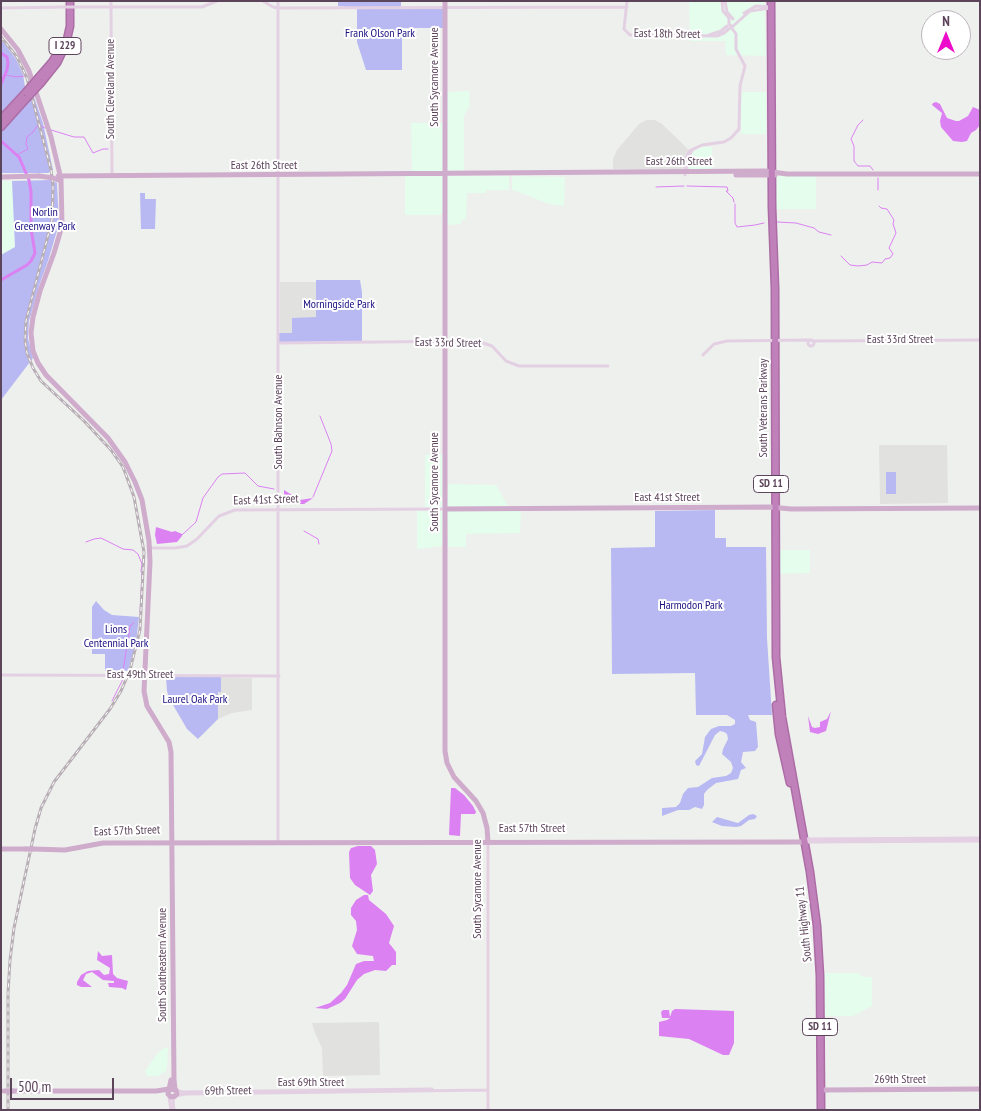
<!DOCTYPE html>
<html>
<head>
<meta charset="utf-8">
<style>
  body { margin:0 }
  #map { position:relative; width:981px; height:1111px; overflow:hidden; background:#eef0ed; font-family:"PT Sans Narrow",sans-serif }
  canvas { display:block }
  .frame { position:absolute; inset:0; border:2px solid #5c445b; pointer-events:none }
  .north { position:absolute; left:921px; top:10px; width:50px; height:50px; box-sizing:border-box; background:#fff; border:1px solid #beb4bd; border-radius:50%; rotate:0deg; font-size:14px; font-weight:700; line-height:20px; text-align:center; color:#5c445b }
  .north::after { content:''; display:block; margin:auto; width:18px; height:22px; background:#ec0cca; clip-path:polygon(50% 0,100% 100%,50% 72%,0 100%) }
  .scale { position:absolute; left:10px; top:1078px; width:104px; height:22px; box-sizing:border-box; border:2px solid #5c445b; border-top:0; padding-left:6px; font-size:15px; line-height:18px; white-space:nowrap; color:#5c445b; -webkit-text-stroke:4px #fff; paint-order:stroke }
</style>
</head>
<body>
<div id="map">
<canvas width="981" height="1111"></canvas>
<div class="frame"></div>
<div class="north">N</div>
<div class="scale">500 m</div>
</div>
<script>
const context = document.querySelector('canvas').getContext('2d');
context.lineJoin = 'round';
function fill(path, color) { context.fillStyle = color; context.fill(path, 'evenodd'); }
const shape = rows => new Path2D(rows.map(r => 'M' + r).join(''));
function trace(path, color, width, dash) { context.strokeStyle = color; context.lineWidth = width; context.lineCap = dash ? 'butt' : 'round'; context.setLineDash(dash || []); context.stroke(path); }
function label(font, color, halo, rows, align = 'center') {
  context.font = font + ' "PT Sans Narrow",sans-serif'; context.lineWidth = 4; context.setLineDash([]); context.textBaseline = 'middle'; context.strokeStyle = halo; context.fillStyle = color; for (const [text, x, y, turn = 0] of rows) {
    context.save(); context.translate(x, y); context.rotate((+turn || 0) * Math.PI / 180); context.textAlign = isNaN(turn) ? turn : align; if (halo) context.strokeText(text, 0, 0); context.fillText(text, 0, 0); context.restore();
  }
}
fill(shape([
  [689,1,764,1,766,56,726,55,725,41,690,41],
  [469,91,470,105,464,116,464,172,446,172,446,92],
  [741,92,766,92,766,134,741,134],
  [411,123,444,123,444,173,412,174],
  [702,147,712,147,712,172,688,171,688,163,691,154],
  [405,176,444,176,444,215,405,215],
  [447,176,509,176,509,190,486,190,486,193,467,193,466,219,461,220,461,224,447,225],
  [512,176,565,177,564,206,549,204,516,191,512,190],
  [776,176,816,176,816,209,776,209],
  [1,181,12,181,16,248,1,255],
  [425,455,444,455,444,507,425,507],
  [448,484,496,485,508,506,447,507],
  [521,510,520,533,466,534,466,547,448,547,447,511],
  [417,511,444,511,444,546,417,549],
  [777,550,810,550,810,573,777,574],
  [823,973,858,973,863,977,872,977,872,1006,853,1016,823,1016],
  [164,1048,168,1048,167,1067,166,1071,158,1076,147,1076,145,1071,158,1053]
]), '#e4fdec');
fill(shape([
  [647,120,655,120,662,124,688,149,683,159,682,170,613,169,613,159,617,150,639,124],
  [280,282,316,282,316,317,293,333,280,333],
  [879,445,947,445,948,503,880,504],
  [221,677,252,678,252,710,232,713,218,719,218,692,221,692],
  [379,1022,380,1075,323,1076,322,1048,315,1033,312,1023]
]), '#e1e1df');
fill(shape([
  [338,1,401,1,401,7,445,8,445,28,402,28,402,70,366,70,357,42,357,8,338,6],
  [1,39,16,59,23,74,25,87,1,113],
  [33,94,43,123,53,170,48,173,1,173,1,130],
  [51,180,57,183,59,224,48,261,40,283,29,321,28,338,33,358,1,400,1,255,15,247,12,181],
  [140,193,145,193,145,199,156,199,155,229,141,229],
  [316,280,360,280,362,292,362,341,279,343,279,333,292,333,292,318,316,317],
  [886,472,896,472,896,494,886,494],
  [715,510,715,538,726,538,726,547,766,547,767,638,772,715,748,715,750,720,756,722,758,747,755,751,743,752,741,762,746,768,741,770,738,779,716,783,707,790,704,794,704,805,702,809,695,807,689,810,678,810,662,816,662,808,676,807,680,803,683,794,688,788,698,787,712,778,726,776,731,773,733,768,731,762,722,754,723,749,728,739,727,734,724,732,720,731,715,735,699,766,696,765,695,761,702,754,705,737,711,729,719,726,731,726,735,724,735,720,727,715,696,715,695,673,612,674,611,548,655,547,655,511],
  [96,601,104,610,112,615,139,617,136,643,128,671,105,671,105,654,92,654,92,607],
  [166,677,221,677,221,692,218,692,218,719,198,739,187,729,169,698,167,691],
  [753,814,757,816,755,819,749,820,741,826,736,827,722,826,712,822,717,817,738,823,749,815]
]), '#b8b9f2');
fill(shape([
  [936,102,940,104,947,118,956,121,959,121,968,116,973,107,980,110,980,125,976,130,971,133,967,141,962,142,953,141,941,127,940,121,942,113,932,105,933,103],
  [284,490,300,500,313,498,304,504,289,504,284,499],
  [156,527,172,532,175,531,182,534,182,536,177,542,157,544,155,535],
  [831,711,826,731,818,734,810,732,808,716,812,727,815,728,820,727,820,722,827,719],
  [451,788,455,788,464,795,473,806,476,812,475,814,461,814,460,836,449,835],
  [358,846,371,846,375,850,377,864,371,875,373,891,370,895,355,885,350,878,349,852,351,848],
  [364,895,368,895,369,900,386,914,394,926,389,943,396,952,396,965,392,965,386,971,375,970,364,974,357,980,345,999,340,1003,327,1009,315,1008,330,1003,341,993,347,985,356,964,364,961,374,961,373,956,357,954,352,946,357,930,356,921,351,915,351,908,356,900],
  [98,951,102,956,112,955,113,974,117,978,128,981,126,990,122,988,109,987,108,983,114,983,114,981,103,980,92,972,86,974,83,980,92,987,81,987,77,985,77,982,81,975,88,971,99,970,104,975,109,974,110,968,97,960],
  [675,1009,734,1011,734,1043,729,1055,723,1055,689,1039,659,1036,659,1022,667,1020,670,1018,662,1018,661,1012,663,1010,669,1010,670,1017,672,1011]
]), '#db81f2');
trace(shape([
  [6,75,16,77,25,76],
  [863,120,858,125,851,139,854,146,854,161,858,166,870,166,873,170],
  [41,126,45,128],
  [51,130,74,137,84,137,93,153,103,149,108,149],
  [17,155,28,149,26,144,27,137,33,132,38,125],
  [687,186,727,187,728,191,726,191,733,198,734,202],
  [656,187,684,186],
  [878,190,878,178],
  [735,204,735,223,737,227,755,225,764,223],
  [777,222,796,223,814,228,819,232,831,235],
  [841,256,850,265,858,266,867,265,872,262,882,263,885,259,890,258,893,254,889,248,896,233,893,224,894,220,887,209,881,208,879,206],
  [313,497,332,451,331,444,320,416],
  [304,531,318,539,319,544],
  [182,535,196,522,203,498,218,477,222,474,245,473,258,486,274,489],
  [86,542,94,539,101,538,123,549,133,550,138,554,142,564,141,571,142,574,140,612],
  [123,671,130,626,134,623],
  [112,701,123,679]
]), '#db81f2', 1);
trace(shape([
  [1,53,7,57,8,63,7,70,1,84],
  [1,141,19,157,29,180,31,192,31,229,35,253,31,261,27,265,1,280]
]), '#db81f2', 3);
const highway = shape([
  [771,1,772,207,775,289,776,657,782,717,810,872,817,926,820,976,821,1110],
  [39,77,52,62,61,47],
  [41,83,57,63,66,44,70,26,70,1],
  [1,119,26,92],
  [1,127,27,98],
  [776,705,779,734,790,783]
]);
trace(highway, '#ac6ca5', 9);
trace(shape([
  [111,1,112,176],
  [263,1,273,7,278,8,627,7],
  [278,1,278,843],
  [627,1,624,29,630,35,717,36,724,33,731,27],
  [722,1,723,11,729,18,729,24,732,27,750,11,770,8],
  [725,1,727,12,733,19],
  [75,7,202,7,217,1],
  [1,8,64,7],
  [744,13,756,6,771,7],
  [709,35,721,31,727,26],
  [687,171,687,160,692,150],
  [685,175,684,162,689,151,702,145,724,142,731,138,739,129,740,86,745,66,736,49,736,34,731,27],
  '808 343a3 3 0 1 1 6 0a3 3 0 1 1-6 0Z',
  [814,341,980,340],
  [279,343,477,341,492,346,506,361,519,366,608,366],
  [703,355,714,344,727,341,809,340],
  [150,548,175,548,187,546,197,539,219,516,235,510,445,509],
  [1,675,279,676],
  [803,839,980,838],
  [806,842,980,841],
  [488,843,488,1110],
  [176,1090,182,1092,432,1089],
  [176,1096,185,1094,488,1090],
  [169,1097,171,1110],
  [174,1110,173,1101,175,1096]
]), '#e4d0e3', 3);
trace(shape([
  [445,1,445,751,447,763,454,777,476,801,483,813,487,828,488,842],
  [1,29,18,50,29,71,51,137,61,179,62,226,54,253,40,291,33,317,31,333,33,351,38,363,46,375,108,438,125,462,135,482,142,500,149,541,150,562,144,691,147,706,169,742,171,752,174,1079,175,1090],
  [786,174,980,174],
  [736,175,775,175],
  [58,176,765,171,787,174],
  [1,177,39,176],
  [445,509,771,507,791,509,980,508],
  [1,849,26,849],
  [33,849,65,850,103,843,805,842],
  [169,1089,176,1090,177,1094,175,1096,171,1097,168,1094,171,1080],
  [821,1090,980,1089],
  [13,1091,156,1091,169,1089]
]), '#cfabcc', 5);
trace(highway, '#c081ba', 6);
const rail = shape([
  [1,37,17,57,27,78,51,170,53,187,52,220,26,321,25,340,27,353,33,368,41,381,84,421,111,450,123,467,134,497,144,552,140,630,130,670,121,691,110,709,54,782,41,808,35,829,14,928,10,960,8,993,8,1110]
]);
trace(rail, '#b8afb6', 3);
trace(rail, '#fff', 1, [4]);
const highwayBridge = shape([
  [26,92,39,77],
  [27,98,41,83]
]);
trace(highwayBridge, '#ac6ca5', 9, []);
trace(shape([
  [64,7,75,7]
]), '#e4d0e3', 3);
trace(shape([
  [39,176,53,178,58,180],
  [26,849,33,849],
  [4,1091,13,1091]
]), '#cfabcc', 5);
trace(highwayBridge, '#c081ba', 6);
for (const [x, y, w] of [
  [65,46,32],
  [771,484,35],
  [820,1027,35]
]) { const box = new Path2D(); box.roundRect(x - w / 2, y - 8.5, w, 17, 4); context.fillStyle = '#fff'; context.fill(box); trace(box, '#5c445b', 1); }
label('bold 11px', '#5c445b', null, [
  ["I 229",65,46],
  ["SD 11",771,484],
  ["SD 11",820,1027]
]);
label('12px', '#1a1083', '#fff', [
  ["Frank Olson Park",380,34],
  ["Norlin",45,213],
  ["Greenway Park",45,227],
  ["Morningside Park",339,305],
  ["Harmodon Park",691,606],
  ["Lions",116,630],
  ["Centennial Park",116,644],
  ["Laurel Oak Park",195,700]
]);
label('12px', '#5c445b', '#fff', [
  ["East 18th Street",667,34,1],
  ["South Sycamore Avenue",435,77,-90],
  ["South Cleveland Avenue",111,89,-90],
  ["East 26th Street",679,162],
  ["East 26th Street",264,166],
  ["East 33rd Street",900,340],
  ["East 33rd Street",448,343,1],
  ["South Veterans Parkway",764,408,-90],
  ["South Bahnson Avenue",279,422,-90],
  ["South Sycamore Avenue",435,482,-90],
  ["East 41st Street",667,498],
  ["East 41st Street",266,500,-2],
  ["East 49th Street",140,675],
  ["East 57th Street",532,829],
  ["East 57th Street",127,831,-2],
  ["South Sycamore Avenue",478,889,-90],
  ["South Highway 11",804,924,-96],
  ["South Southeastern Avenue",163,965,-90],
  ["269th Street",900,1080],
  ["East 69th Street",311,1083],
  ["69th Street",228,1091,-1]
]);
</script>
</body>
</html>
